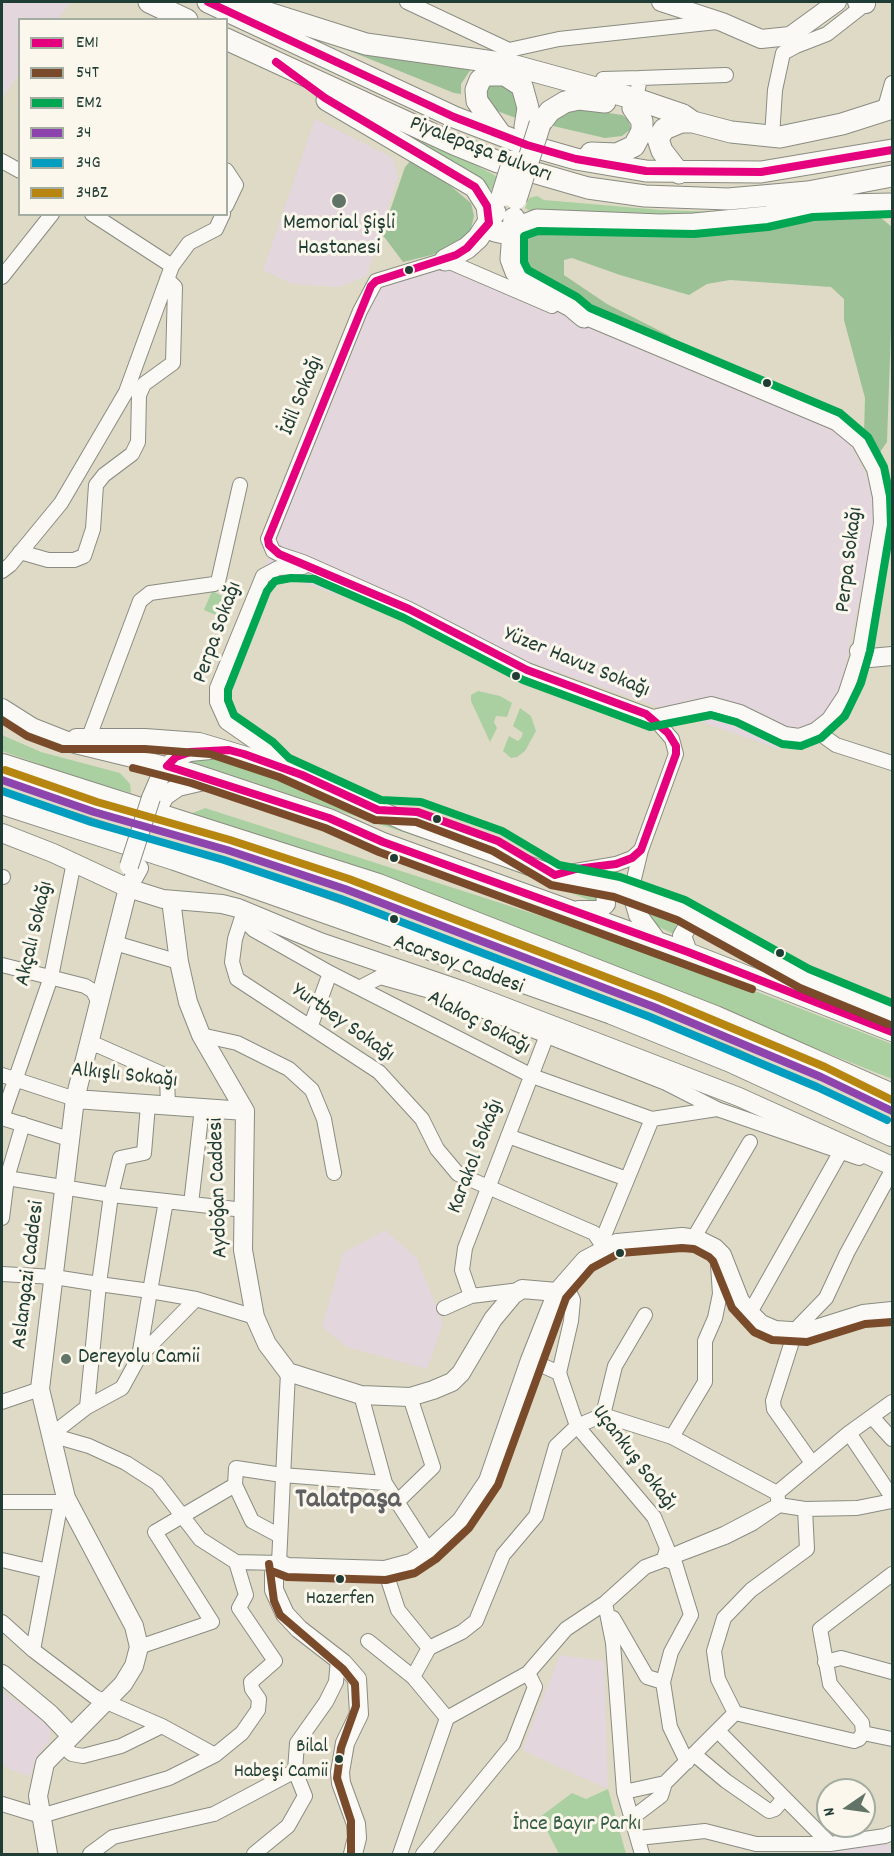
<!DOCTYPE html>
<html>
<head>
<meta charset="utf-8">
<style>
  body { margin:0 }
  #map { position:relative; width:894px; height:1856px; overflow:hidden; background:#dedac6; font-family:Dekko,sans-serif }
  canvas { display:block }
  .frame { position:absolute; inset:0; border:3px solid #1f3d34; pointer-events:none }
  .legend { position:absolute; left:18px; top:18px; width:210px; height:198px; box-sizing:border-box; background:#fbf7ec; border:2px solid #a3ada2; margin:0; padding:8px 10px; list-style:none; font-size:18px; color:#1f3d34 }
  .legend li { display:flex; align-items:center; gap:12px; height:30px }
  .legend b { width:30px; border:2px solid #a3ada2 }
  .north { position:absolute; left:816px; top:1778px; width:60px; height:60px; box-sizing:border-box; background:#fbf7ec; border:2px solid #a3ada2; border-radius:50%; rotate:257deg; font-size:16px; font-weight:700; line-height:24px; text-align:center; color:#1f3d34 }
  .north::after { content:''; display:block; margin:auto; width:21px; height:27px; background:#627467; clip-path:polygon(50% 0,100% 100%,50% 72%,0 100%) }
</style>
</head>
<body>
<div id="map">
<canvas width="894" height="1856"></canvas>
<div class="frame"></div>
<ul class="legend">
<li><b style="height:8px;background:#e5007d"></b>EM1</li>
<li><b style="height:8px;background:#7a4b2a"></b>54T</li>
<li><b style="height:8px;background:#00a651"></b>EM2</li>
<li><b style="height:8px;background:#8e44ad"></b>34</li>
<li><b style="height:8px;background:#039ebf"></b>34G</li>
<li><b style="height:8px;background:#b68610"></b>34BZ</li>
</ul>
<div class="north">N</div>
</div>
<script>
const context = document.querySelector('canvas').getContext('2d');
context.lineJoin = 'round';
function fill(path, color) { context.fillStyle = color; context.fill(path, 'evenodd'); }
const shape = rows => new Path2D(rows.map(r => 'M' + r).join(''));
function trace(path, color, width, dash) { context.strokeStyle = color; context.lineWidth = width; context.lineCap = dash ? 'butt' : 'round'; context.setLineDash(dash || []); context.stroke(path); }
function label(font, color, halo, rows, align = 'center') {
  context.font = font + ' Dekko,sans-serif'; context.lineWidth = 6; context.setLineDash([]); context.textBaseline = 'middle'; context.strokeStyle = halo; context.fillStyle = color; for (const [text, x, y, turn = 0] of rows) {
    context.save(); context.translate(x, y); context.rotate((+turn || 0) * Math.PI / 180); context.textAlign = isNaN(turn) ? turn : align; if (halo) context.strokeText(text, 0, 0); context.fillText(text, 0, 0); context.restore();
  }
}
fill(shape([
  [2,2,71,2,58,19,20,20,19,74,2,99],
  [315,119,393,158,398,177,367,276,339,287,293,284,263,270],
  [448,266,844,433,873,487,876,518,839,698,812,727,779,749,264,569,379,286],
  [385,1230,417,1258,443,1324,427,1369,347,1347,322,1327,343,1253],
  [560,1655,604,1661,608,1789,522,1750],
  [2,1691,51,1726,50,1739,36,1758,30,1776,11,1770,2,1763],
  [888,1838,892,1854,825,1854,828,1851,870,1845]
]), '#e3d6dd');
fill(shape([
  [412,134,443,148,500,178,492,190,411,136],
  [537,196,544,200,661,210,748,213,582,216,530,211,525,208,529,198],
  [212,591,233,601,225,619,204,610],
  [478,691,500,696,512,703,507,717,496,716,494,722,497,728,490,742,471,701,471,695],
  [520,708,531,716,536,731,525,751,517,757,511,758,503,751,509,736,518,741,521,738,523,733,513,726],
  [2,735,41,752,120,773,130,784,131,793,78,778,2,751],
  [204,755,222,757,276,774,306,785,363,812,456,845,454,849,183,759],
  [205,808,662,955,892,1044,892,1079,453,903,190,814],
  [468,853,597,890,600,893,597,901,589,900],
  [639,902,677,919,674,934,650,923],
  [608,1789,626,1854,559,1854,540,1817,572,1793,586,1799]
]), '#aad0a1');
fill(shape([
  [325,41,471,69,461,84,461,94,454,93],
  [493,83,513,88,521,120,492,109,485,101,485,86],
  [576,108,622,115,628,119,631,129,622,136,605,138,553,126,559,116],
  [412,159,419,160,471,203,474,216,471,229,458,243,432,255,403,262,382,234,405,167],
  [881,218,892,227,892,302,887,442,880,452,864,432,865,398,844,320,844,299,831,287,730,280,707,284,689,295,620,275,572,258,564,260,564,275,607,304,670,336,665,344,540,284,526,271,518,257,520,246,528,236,544,230,687,235,804,219]
]), '#9dc197');
const street = shape([
  [407,2,509,50,559,39,717,22],
  [603,79,640,78],
  [636,99,640,78,726,75],
  [884,111,892,83],
  [772,137,775,90,783,53,796,46,827,34,868,2],
  [2,161,20,171],
  [226,170,236,185,226,206],
  [92,214,172,266],
  [2,277,52,214],
  [552,306,445,260,376,281,360,311,268,539,273,551,279,554,303,562,409,609,527,670,653,717,672,739,676,754,641,850,631,891],
  [579,315,836,423,859,442,874,469,880,497,881,523,860,649,845,695,829,719,815,730,799,736,785,734,740,712,711,704,653,717],
  [20,552,48,560,74,560,84,556,93,529,96,485,104,475,132,454,138,442,139,395,144,384,173,363,175,287,167,279],
  [2,571,10,565,61,503,126,392,172,266,189,243,216,229,223,214],
  [815,730,836,745,892,763],
  [89,737,140,601,150,593,214,584,218,582,240,485],
  [282,766,266,750,226,722,217,702,217,688,263,576,278,568,303,567],
  [558,874,616,864,632,858,641,850],
  [2,877,3,877],
  [244,911,235,939,232,962,237,979,379,1072,422,1119,437,1149,458,1174,594,1233,601,1243],
  [244,911,248,924,254,930,330,973,532,1076,652,1119,717,1109],
  [115,943,179,962],
  [2,965,85,986,93,991,99,1003],
  [361,987,380,977,441,994,666,1083,717,1109,859,1158],
  [311,1025,330,973],
  [201,1035,237,1043,289,1069,312,1090,324,1119,334,1173],
  [87,1049,97,1045,167,1076,168,1106],
  [2,1075,75,1099],
  [2,1118,51,977,74,862],
  [2,1118,69,1139],
  [23,1124,7,1178,111,1195,166,1201,150,1291,99,1284,87,1407],
  [508,1136,627,1179],
  [2,1173,7,1178,2,1218],
  [166,1201,244,1210],
  [191,1204,202,1108],
  [696,1234,750,1142],
  [601,1243,652,1119],
  [2,1274,54,1277,99,1284,111,1195,120,1158,144,1153,148,1105],
  [557,1292,569,1291,573,1300,571,1321,559,1373,577,1426,654,1517,667,1548,664,1559],
  [471,1296,462,1270,465,1248,547,1035],
  [444,1308,471,1296,520,1290],
  [752,1309,840,1153],
  [797,1328,826,1298,847,1253,890,1174,892,1175],
  [795,1332,773,1401,774,1409,812,1463],
  [139,1357,196,1299],
  [530,1360,559,1373],
  [361,1395,385,1483,425,1545],
  [2,1402,40,1389],
  [892,1402,849,1433,777,1493,779,1505,805,1509,857,1508,892,1501],
  [603,1415,615,1366,645,1315],
  [872,1417,892,1439],
  [849,1433,892,1497],
  [51,1435,89,1446,126,1463,157,1483,200,1539,236,1562,279,1563,288,1372],
  [51,1435,87,1407,122,1388,139,1357,150,1291,196,1299,255,1317],
  [672,1437,705,1382,705,1341,715,1318,720,1294,717,1250],
  [2,1502,61,1502],
  [396,1503,433,1467,410,1397],
  [280,1536,252,1521,235,1485,236,1468,282,1475,385,1483],
  [664,1559,675,1563,691,1615,671,1652,663,1682,670,1727,687,1762],
  [2,1560,48,1571],
  [385,1570,398,1610,429,1648],
  [605,1603,613,1643,624,1792,642,1854],
  [613,1618,647,1677,663,1682],
  [2,1622,33,1650,95,1697,162,1726,215,1755],
  [368,1641,413,1677,447,1718],
  [139,1647,212,1622,155,1532,235,1485],
  [33,1650,61,1502],
  [825,1662,841,1658,892,1672],
  [413,1677,429,1648,462,1632,476,1621,503,1555,536,1516,556,1446,577,1426,603,1415,672,1437,777,1493],
  [735,1713,854,1741,859,1739,863,1733,862,1723,830,1684,820,1629,892,1574],
  [735,1713,718,1679,714,1651,724,1618,751,1590,807,1549,805,1509],
  [719,1732,830,1844],
  [863,1733,892,1739],
  [62,1745,72,1754,83,1756,121,1746,162,1726],
  [695,1755,726,1781,769,1811,775,1809,784,1798],
  [624,1792,665,1783],
  [2,1804,41,1816,169,1778,215,1755,242,1733,258,1710,259,1699,252,1689,251,1682,275,1661,239,1608,246,1595,236,1562],
  [632,1818,661,1796,665,1783,735,1713],
  [638,1838,705,1831,756,1844,830,1844,885,1836,892,1833],
  [90,1854,113,1837,214,1814,295,1771],
  [254,1854,288,1826,305,1796,295,1771,297,1743,326,1702,336,1682,338,1659],
  [400,1854,447,1718,528,1673,566,1629,605,1603,645,1567,725,1537,753,1523,779,1505,724,1534,664,1559],
  [423,1854,513,1744,535,1687,528,1673]
]);
const secondary = shape([
  [661,2,722,22,761,39,790,36,837,2],
  [857,2,866,4],
  [859,651,870,658,892,656],
  [2,708,32,727,75,744,194,773,329,818,383,842,688,952,892,1032],
  [76,738,145,738,199,742,283,767,406,822,555,875,617,887,681,910,804,978,845,997,892,1014],
  [151,798,160,777,176,757,190,752,210,750],
  [161,803,165,796,178,787,208,780],
  [2,833,53,853,128,888,163,899,222,904,238,908,320,942,461,990,739,1097,892,1166],
  [631,891,638,915,658,942],
  [171,900,179,962,188,1002,201,1035,245,1111,243,1250,255,1317,267,1344,288,1372,361,1395,410,1397,433,1390,452,1382,461,1373,493,1319,513,1295,522,1289,557,1292],
  [578,910,600,910,606,904,605,892,600,883],
  [688,952,682,936,689,924,699,919],
  [75,1099,245,1111],
  [279,1563,287,1567,385,1570,411,1563,429,1551,461,1521,488,1481,530,1360,557,1292,585,1260,617,1243,682,1237,697,1239,715,1248,722,1255,740,1301,749,1312,761,1324,775,1330,806,1332,863,1314,892,1311],
  [279,1563,274,1574,274,1590,285,1614,299,1629,343,1663,357,1679,359,1714,345,1743,340,1772,341,1783,356,1824,357,1838,353,1854],
  [2,1674,50,1714,71,1736],
  [48,1854,38,1796,45,1763,123,1684,134,1666,139,1647,134,1626,66,1498,40,1389,75,1099,128,888,139,868]
]);
const primary = shape([
  [149,2,187,20],
  [208,2,454,117,527,145,576,159,646,171,761,172,892,150],
  [240,4,366,44,508,64,636,99,683,115,693,122],
  [226,39,454,144,498,162,588,188,645,196,728,199,808,192,892,176],
  [327,100,475,187,487,206,489,223,495,231,504,233,537,220,660,225,694,224,767,217,812,207],
  [678,122,693,122,731,132,780,137,842,124,892,108],
  [540,124,550,111,565,102,579,99,605,102],
  [501,135,477,101,476,90,480,80,486,75,505,75,522,86,528,108,525,127],
  [591,153,617,154,634,146,642,131,642,121,633,108,636,99],
  [679,173,662,151,658,139,664,129,681,122],
  [797,206,892,204],
  [514,218,511,259,516,272,524,281,571,306,584,317],
  [445,260,467,248,478,238,495,212]
]);
const highway = shape([
  [2,766,378,886,715,1018,892,1096],
  [2,802,175,858,612,1012,731,1060,892,1134]
]);
trace(street, '#8a8c81', 16);
trace(secondary, '#8a8c81', 20);
trace(primary, '#8a8c81', 23);
trace(highway, '#8a8c81', 26);
trace(street, '#faf9f6', 14);
trace(secondary, '#faf9f6', 18);
trace(primary, '#faf9f6', 21);
trace(highway, '#faf9f6', 24);
const secondaryBridge = shape([
  [129,866,151,798]
]);
const primaryBridge = shape([
  [502,196,513,161],
  [516,199,540,124]
]);
trace(secondaryBridge, '#8a8c81', 20, []);
trace(primaryBridge, '#8a8c81', 23, []);
trace(secondaryBridge, '#faf9f6', 18);
trace(primaryBridge, '#faf9f6', 21);
trace(shape([
  [208,2,454,117,527,145,576,159,646,171,761,172,892,150],
  [276,62,325,98,475,187,487,206,489,223,467,248,456,255,376,281,371,286,268,539,269,545,279,554,409,609,527,670,646,714,668,733,676,746,676,754,641,850,632,858,616,864,576,869,555,875,498,841,418,812,378,810,302,775,244,754,229,750,190,752,176,757,167,766,329,818,383,842,688,952,892,1032]
]), '#e5007d', 8);
trace(shape([
  [2,720,27,736,62,749,145,749,210,754,279,777,375,820,416,822,493,851,551,885,614,897,677,920,800,988,888,1024],
  [133,768,191,783,325,828,379,852,752,989],
  [269,1564,274,1601,280,1615,343,1669,355,1684,356,1706,341,1748,337,1778,351,1821,351,1854],
  [274,1572,287,1577,386,1580,415,1573,436,1559,469,1528,498,1485,566,1298,592,1268,620,1253,682,1248,694,1249,709,1257,713,1261,732,1308,754,1332,772,1340,807,1342,865,1324,892,1322]
]), '#7a4b2a', 8);
trace(shape([
  [892,214,813,217,768,227,694,234,538,231,524,236,524,262,528,270,577,297,590,308,840,413,868,437,884,467,890,496,891,525,870,651,861,683,845,716,821,738,801,746,782,744,736,722,711,715,650,727,523,680,404,618,314,579,291,578,275,581,267,591,228,690,228,700,234,715,273,742,289,758,381,800,421,802,502,831,559,865,620,877,685,900,809,969,892,1003]
]), '#00a651', 8);
trace(shape([
  [2,780,94,812,227,850,345,889,654,1007,821,1077,892,1111]
]), '#8e44ad', 8);
trace(shape([
  [2,791,91,822,224,860,341,899,650,1017,817,1087,887,1120]
]), '#039ebf', 8);
trace(shape([
  [5,770,97,802,230,840,349,879,658,997,825,1067,892,1100]
]), '#b68610', 8);
for (const [x, y, r, color] of [
  [339,201,8,"#627467"],
  [409,270,5,"#1f3d34"],
  [767,383,5,"#1f3d34"],
  [516,676,5,"#1f3d34"],
  [437,819,5,"#1f3d34"],
  [394,858,5,"#1f3d34"],
  [394,919,5,"#1f3d34"],
  [780,953,5,"#1f3d34"],
  [620,1253,5,"#1f3d34"],
  [66,1359,6,"#627467"],
  [340,1579,5,"#1f3d34"],
  [339,1759,5,"#1f3d34"]
]) { const dot = new Path2D(); dot.arc(x, y, r, 0, 2 * Math.PI); context.fillStyle = color; context.fill(dot); trace(dot, '#fbf7ec', 2); }
label('20px', '#1f3d34', '#fbf7ec', [
  ["Hazerfen",340,1600],
  ["Bilal",328,1748,"right"],
  ["Habeşi Camii",328,1773,"right"]
]);
label('22px', '#1f3d34', '#fbf7ec', [
  ["Piyalepaşa Bulvarı",480,151,21],
  ["İdil Sokağı",303,396,-68],
  ["Perpa Sokağı",851,560,-83],
  ["Perpa Sokağı",219,633,-70],
  ["Yüzer Havuz Sokağı",576,664,22],
  ["Akçalı Sokağı",36,934,-77],
  ["Acarsoy Caddesi",458,966,20],
  ["Yurtbey Sokağı",342,1024,35],
  ["Alakoç Sokağı",478,1024,28],
  ["Alkışlı Sokağı",124,1077,6],
  ["Karakol Sokağı",477,1157,-69],
  ["Aydoğan Caddesi",220,1188,-92],
  ["Aslangazi Caddesi",30,1275,-83],
  ["Uçankuş Sokağı",633,1459,53]
]);
label('22px', '#1f3d34', '#fbf7ec', [
  ["Memorial Şişli",339,225],
  ["Hastanesi",339,250],
  ["Dereyolu Camii",78,1359,"left"]
]);
label('22px', '#376048', '#fbf7ec', [
  ["İnce Bayır Parkı",577,1826]
]);
label('bold 28px', '#5f6061', '#fbf7ec', [
  ["Talatpaşa",348,1502]
]);
</script>
</body>
</html>
